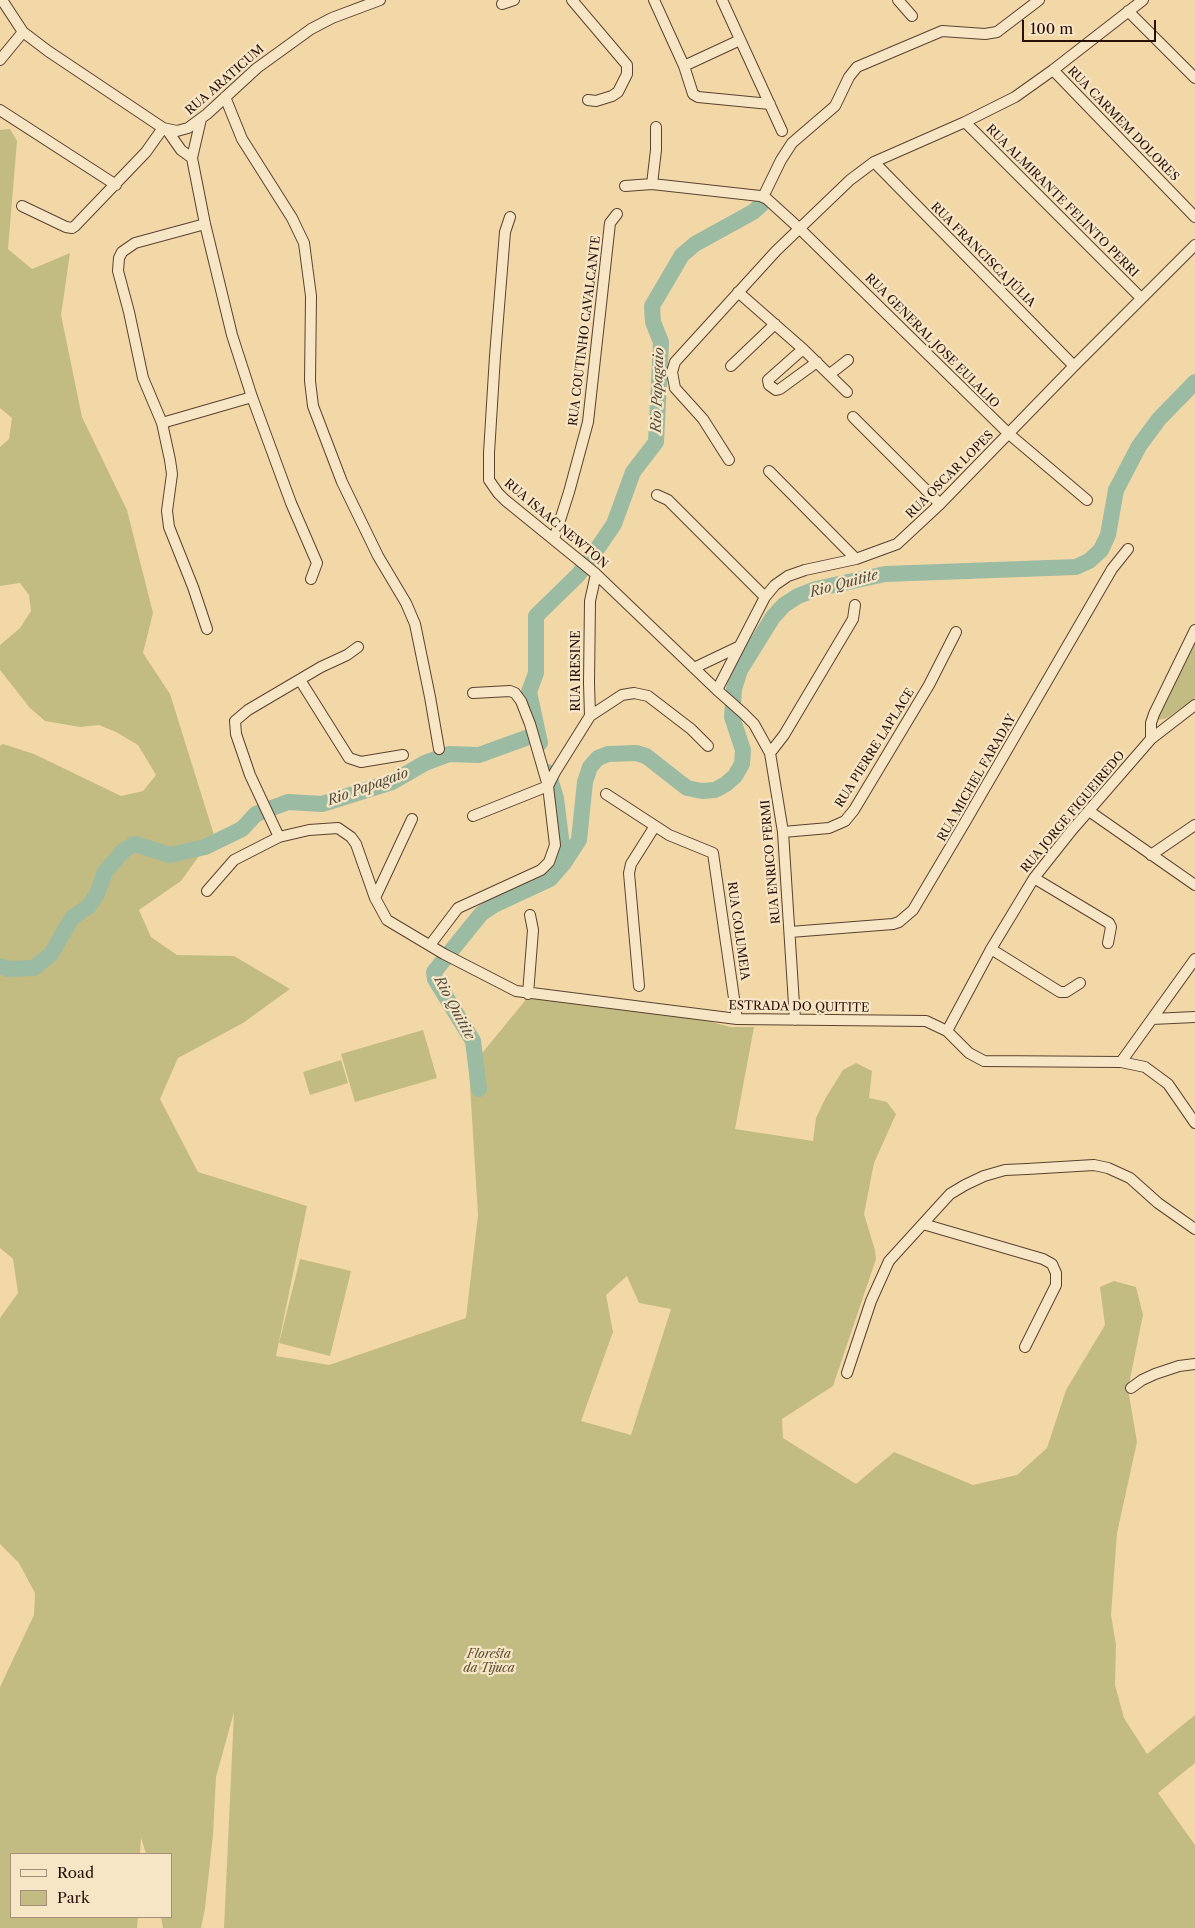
<!DOCTYPE html>
<html>
<head>
<meta charset="utf-8">
<style>
  body { margin:0 }
  #map { position:relative; width:1195px; height:1928px; overflow:hidden; background:#f2d8a7; font-family:"Libre Caslon Text",serif }
  canvas { display:block }
  .legend { position:absolute; left:10px; top:1853px; width:162px; height:65px; box-sizing:border-box; background:#f7e6c6; border:1px solid #a4907a; margin:0; padding:6px 9px; list-style:none; font-size:15px; color:#281007 }
  .legend li { display:flex; align-items:center; gap:10px; height:25px }
  .legend b { width:25px; border:1px solid #a4907a }
  .scale { position:absolute; left:1022px; top:20px; width:134px; height:22px; box-sizing:border-box; border:2px solid #281007; border-top:0; padding-left:6px; font-size:15px; line-height:18px; white-space:nowrap; color:#281007; -webkit-text-stroke:4px #f7e6c6; paint-order:stroke }
</style>
</head>
<body>
<div id="map">
<canvas width="1195" height="1928"></canvas>
<ul class="legend">
<li><b style="height:6px;background:#f7e6c6"></b>Road</li>
<li><b style="height:14px;background:#c3bc82"></b>Park</li>
</ul>
<div class="scale">100 m</div>
</div>
<script>
const context = document.querySelector('canvas').getContext('2d');
context.lineJoin = 'round';
function fill(path, color) { context.fillStyle = color; context.fill(path, 'evenodd'); }
const shape = rows => new Path2D(rows.map(r => 'M' + r).join(''));
function trace(path, color, width, dash) { context.strokeStyle = color; context.lineWidth = width; context.lineCap = dash ? 'butt' : 'round'; context.setLineDash(dash || []); context.stroke(path); }
function label(font, color, halo, rows, align = 'center') {
  context.font = font + ' "Libre Caslon Text",serif'; context.lineWidth = 4.5; context.setLineDash([]); context.textBaseline = 'middle'; context.strokeStyle = halo; context.fillStyle = color; for (const [text, x, y, turn = 0] of rows) {
    context.save(); context.translate(x, y); context.rotate((+turn || 0) * Math.PI / 180); context.textAlign = isNaN(turn) ? turn : align; if (halo) context.strokeText(text, 0, 0); context.fillText(text, 0, 0); context.restore();
  }
}
fill(shape([
  [10,129,17,141,8,249,32,269,70,253,61,315,82,417,127,510,153,613,143,653,170,694,214,835,181,881,139,910,151,937,177,955,234,956,290,989,243,1023,178,1058,160,1099,198,1172,307,1206,276,1356,329,1365,466,1318,478,1215,469,1069,529,996,704,1020,730,1027,754,1027,735,1129,813,1141,816,1118,825,1099,843,1070,856,1063,872,1071,869,1098,887,1102,896,1114,874,1163,864,1214,875,1250,876,1259,833,1386,782,1419,783,1438,856,1484,894,1452,973,1485,1017,1475,1047,1448,1066,1390,1105,1325,1100,1287,1114,1281,1136,1287,1143,1315,1128,1389,1137,1442,1117,1533,1111,1615,1116,1645,1115,1685,1124,1718,1147,1754,1195,1715,1195,1763,1158,1793,1195,1845,1195,1928,224,1928,234,1712,216,1777,213,1835,205,1908,201,1928,163,1928,161,1917,171,1917,171,1854,146,1854,141,1837,140,1854,11,1854,11,1917,138,1917,137,1928,0,1928,0,1687,34,1615,35,1593,19,1563,0,1544,0,1318,18,1293,13,1259,0,1248,0,746,3,744,34,754,121,796,143,791,156,775,138,745,116,732,99,725,80,727,45,721,30,708,0,670,0,645,20,628,31,611,29,595,20,583,0,586,0,447,9,439,12,418,0,408,0,130],
  [627,1276,639,1303,671,1309,631,1435,581,1421,613,1332,606,1295],
  [1195,635,1195,698,1167,718,1159,720,1157,712],
  [423,1030,437,1078,355,1102,341,1054],
  [341,1060,348,1083,310,1095,303,1072],
  [300,1259,351,1271,330,1356,279,1343]
]), '#c3bc82');
trace(shape([
  [540,743,529,692,536,673,536,616,578,575,591,558,614,524,633,472,656,442,661,342,653,322,652,306,682,255,695,244,753,212,761,205],
  [548,772,556,798,564,863],
  [0,966,8,969,34,968,51,954,72,918,89,906,97,894,105,872,124,850,135,844,170,855,205,847,242,829,256,814,288,802,322,804,392,782,425,763,449,754,479,755,537,734],
  [479,1089,473,1041,435,979,434,972,481,914,494,905,550,879,564,863,579,840,585,782,590,767,598,758,608,754,636,753,646,756,687,788,702,791,715,790,726,784,735,776,742,764,743,750,732,717,734,689,740,670,773,617,784,605,798,596,816,589,885,574,1076,567,1089,561,1101,550,1108,535,1116,490,1139,446,1159,419,1195,382]
]), '#9cbba3', 16);
const minor = shape([
  [2,0,23,32,48,51,163,128,177,131,188,128,207,114,257,68,311,29,332,18,380,0],
  [572,0,627,65,627,74,618,92,612,96,596,101,588,100],
  [654,0,684,66,693,94,698,97,770,104],
  [722,0,782,131],
  [898,0,912,16],
  [502,4,514,0],
  [1128,11,1195,78],
  [0,60,23,32],
  [684,66,740,40],
  [1053,70,1195,217],
  [225,97,242,139,292,218,304,243,311,296,310,381,313,406,342,482,378,556,406,603,415,624,430,697,439,749],
  [0,110,116,185],
  [201,119,192,158,205,224,232,335,252,397,291,503,317,563,311,579],
  [965,122,1141,298],
  [167,130,181,150,192,158],
  [874,162,1074,366],
  [652,184,656,150,656,127],
  [625,186,652,184,760,196,767,199,800,229,1009,434,1087,500],
  [763,197,781,160,792,143,835,106,849,77,857,67,942,31,985,34,997,32,1039,0],
  [22,206,66,227,72,228,75,226,146,152,163,128],
  [510,217,505,232,495,356,489,453,489,480,498,493,505,500,596,574,717,690,743,713,754,724,770,753],
  [205,224,135,243,122,252,119,258,118,271,129,312,143,378,162,423,170,460,172,474,167,511,169,527,193,587,207,629],
  [738,292,803,349,847,392],
  [803,349,768,380,769,385,776,390,780,389,817,362],
  [731,366,775,324],
  [830,374,848,360],
  [853,417,940,504],
  [162,423,252,397],
  [729,460,703,419,675,388,672,372,675,362,776,251,850,180,874,162,965,122,1015,97,1053,70,1143,0],
  [769,471,856,559],
  [657,495,668,500,765,597],
  [554,539,569,492,588,422,610,223,617,214],
  [694,668,738,647],
  [300,680,349,758,361,762,403,755],
  [717,690,765,597,775,585,788,576,805,570,856,559,897,544,940,504,1074,366,1195,245],
  [590,716,622,695,634,693,648,696,691,729,708,746],
  [1151,739,1151,723,1154,714,1195,630],
  [548,786,555,772,590,716,589,683,590,601,596,574],
  [606,794,669,835,713,853,737,1019],
  [1089,811,1195,885],
  [473,816,548,786],
  [783,832,829,828,845,821,854,810,929,685,956,632],
  [279,837,250,775,236,734,235,721,248,710,321,667,347,655,358,647],
  [1151,855,1195,825],
  [1034,878,1109,923,1111,927,1108,943],
  [207,891,234,860,279,837,309,830,338,828,351,837,356,844,375,898,387,920,444,954,516,991,737,1019,926,1021,947,1031,969,1053,984,1061,1121,1062,1145,1067,1168,1084,1195,1123],
  [375,898,412,819],
  [790,932,893,924,899,922,913,910,964,824,1112,569,1128,549],
  [430,945,458,908,541,870,549,862,555,845,548,786,530,724,521,701,515,693,510,691,473,693],
  [991,949,1060,992,1066,992,1080,983],
  [639,986,629,873,631,864,655,826],
  [528,994,533,930,530,915],
  [1152,1019,1195,1017],
  [795,1020,783,832,770,753,784,735,853,619,855,605],
  [947,1031,991,949,1034,878,1072,830,1151,739,1195,705],
  [1121,1062,1195,959],
  [923,1224,1043,1259,1052,1264,1056,1273,1056,1285,1025,1347],
  [847,1373,871,1301,889,1261,950,1194,965,1185,984,1176,1005,1170,1027,1169,1094,1165,1108,1168,1130,1178,1158,1203,1195,1229],
  [1131,1388,1142,1380,1155,1374,1179,1366,1195,1364]
]);
trace(minor, '#5a422f', 12);
trace(minor, '#f7e6c6', 10);
label('12px', '#281007', '#f7e6c6', [
  ["RUA ARATICUM",225,80,-41],
  ["RUA CARMEM DOLORES",1123,124,46],
  ["RUA ALMIRANTE FELINTO PERRI",1062,201,45],
  ["RUA FRANCISCA JÚLIA",983,255,45],
  ["RUA COUTINHO CAVALCANTE",585,331,-83],
  ["RUA GENERAL JOSE EULALIO",932,341,45],
  ["RUA OSCAR LOPES",950,475,-45],
  ["RUA ISAAC NEWTON",556,524,40],
  ["RUA IRESINE",577,671,-90],
  ["RUA PIERRE LAPLACE",875,748,-58],
  ["RUA MICHEL FARADAY",977,778,-60],
  ["RUA JORGE FIGUEIREDO",1073,812,-50],
  ["RUA ENRICO FERMI",771,862,-95],
  ["RUA COLUMEIA",738,931,82],
  ["ESTRADA DO QUITITE",799,1007,1]
]);
label('italic 12px', '#5e4c32', '#f7e6c6', [
  ["Floresta",489,1655],
  ["da Tijuca",489,1669]
]);
label('italic 14px', '#514c3e', '#f7e6c6', [
  ["Rio Papagaio",658,390,-88],
  ["Rio Quitite",844,584,-15],
  ["Rio Papagaio",368,787,-20],
  ["Rio Quitite",454,1008,62]
]);
</script>
</body>
</html>
